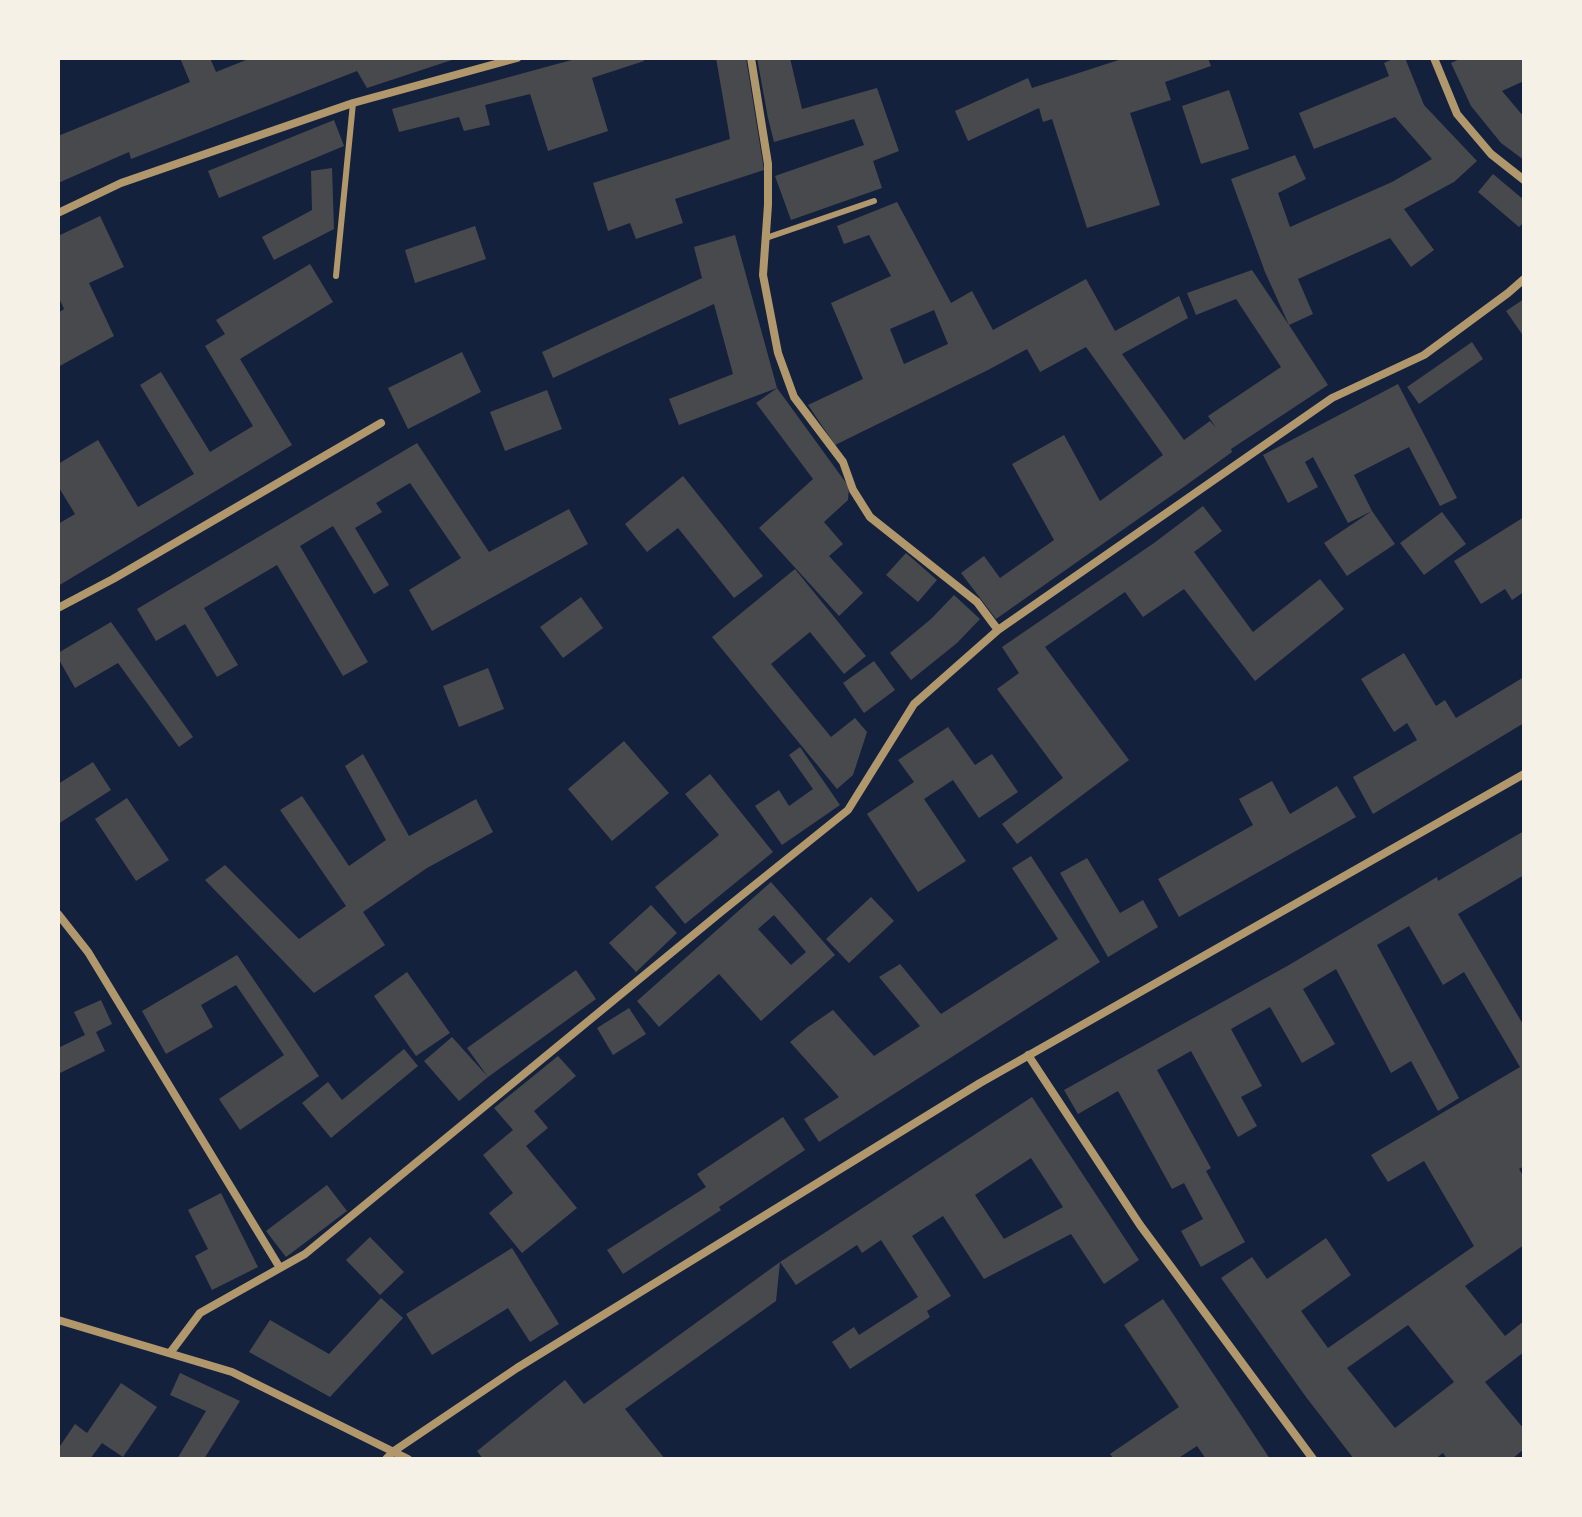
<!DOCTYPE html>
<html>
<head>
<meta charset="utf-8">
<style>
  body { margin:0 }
  #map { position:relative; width:1582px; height:1517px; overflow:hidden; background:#14213d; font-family:Roboto,sans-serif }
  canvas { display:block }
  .frame { position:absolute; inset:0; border:60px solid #f6f1e7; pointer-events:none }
</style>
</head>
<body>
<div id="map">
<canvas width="1582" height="1517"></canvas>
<div class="frame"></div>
</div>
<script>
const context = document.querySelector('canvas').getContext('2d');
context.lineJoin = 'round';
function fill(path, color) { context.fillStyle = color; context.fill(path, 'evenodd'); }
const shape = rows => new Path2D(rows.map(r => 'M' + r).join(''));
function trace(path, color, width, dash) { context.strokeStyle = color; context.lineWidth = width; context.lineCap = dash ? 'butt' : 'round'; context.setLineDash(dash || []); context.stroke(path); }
fill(shape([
  [180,58,210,58,216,72,251,58,455,59,367,88,357,71,131,159,129,152,58,183,58,136,190,82],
  [579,58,643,58,644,61,592,78,608,131,548,151,530,94,485,105,490,125,464,131,459,117,399,132,392,109],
  [716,58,746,58,764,170,675,199,683,223,636,239,630,223,608,231,593,183,730,139],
  [757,58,790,58,802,109,877,88,899,151,873,161,882,188,791,220,775,176,864,145,854,119,774,142,768,118],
  [1125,58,1208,58,1211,66,1165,82,1171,100,1130,113,1160,205,1087,228,1052,119,1043,122,1039,108,968,141,955,111,1028,78,1032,88],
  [1395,58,1405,58,1424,105,1477,161,1454,182,1404,209,1434,250,1411,267,1390,238,1298,279,1313,314,1289,325,1328,385,1231,449,1232,452,1185,486,996,619,961,573,984,556,1000,578,1054,540,1012,464,1064,435,1100,501,1163,455,1086,347,1040,372,1027,349,988,370,835,445,808,405,863,379,831,303,891,276,869,235,844,244,837,226,897,202,951,303,972,291,993,330,1086,279,1115,331,1179,296,1188,318,1122,354,1184,440,1210,421,1216,428,1208,416,1281,367,1236,299,1196,315,1187,293,1252,270,1289,325,1265,272,1231,179,1295,155,1306,179,1278,193,1290,227,1392,182,1432,159,1395,117,1314,149,1299,113,1389,76,1384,63],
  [934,310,948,344,904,364,890,329],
  [1462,58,1524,58,1524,81,1502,91,1524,117,1524,160,1501,143,1471,106,1451,63],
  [1229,90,1249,149,1201,164,1182,106],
  [334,120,344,146,219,198,208,171],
  [332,168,334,229,274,260,262,237,312,210,311,171],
  [1493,174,1524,200,1524,222,1519,227,1478,192],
  [100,216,124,267,89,283,114,336,58,367,58,313,64,309,58,296,58,236],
  [475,226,486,259,415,283,405,250],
  [735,235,777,388,849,487,848,500,824,522,843,544,829,556,863,593,839,616,759,528,813,479,756,403,777,388,679,425,669,399,733,374,714,304,553,378,542,352,702,278,694,247],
  [310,264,333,302,240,359,292,445,58,586,58,524,75,514,58,486,58,464,98,440,138,507,194,474,140,385,161,372,210,452,253,426,205,346,225,334,216,320],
  [1524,299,1524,337,1506,311],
  [1472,342,1483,359,1419,404,1407,387],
  [462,352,481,392,408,429,388,388],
  [1398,384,1457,498,1440,506,1409,447,1354,475,1372,511,1348,523,1313,457,1305,462,1318,487,1288,503,1263,455],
  [547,390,562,429,505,451,490,412],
  [417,443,489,552,569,509,588,544,432,631,409,590,461,558,410,483,376,503,382,512,355,528,389,585,374,594,333,526,300,546,368,662,343,676,277,565,204,608,238,665,217,677,185,624,156,641,137,609],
  [683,476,763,576,734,598,678,528,647,552,625,524],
  [1203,506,1222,531,1194,552,1253,632,1320,579,1344,609,1255,681,1184,589,1143,617,1125,592,1045,647,1129,760,1017,844,1002,824,1063,778,997,689,1019,673,1002,647,1154,543],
  [1372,511,1395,544,1347,576,1324,543],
  [1442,512,1466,544,1424,575,1400,543],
  [1524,517,1524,592,1512,600,1505,589,1481,604,1454,561],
  [906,553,937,580,918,602,886,575],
  [795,569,866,656,844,674,810,632,771,664,831,737,855,718,867,732,853,775,837,789,712,637],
  [954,595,980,619,957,643,911,680,890,653,931,619],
  [581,597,603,628,563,658,540,627],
  [111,622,193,737,179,747,118,663,75,688,58,658,58,653],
  [1404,653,1436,706,1445,700,1456,718,1524,677,1524,723,1373,814,1353,777,1417,740,1407,723,1394,732,1361,679],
  [874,661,895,690,864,713,843,683],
  [488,668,504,709,459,727,443,686],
  [948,727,975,765,992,754,1018,792,979,818,953,780,924,799,966,861,918,892,867,814,914,782,898,760],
  [624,741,669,793,612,841,568,789],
  [800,747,840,805,782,845,755,806,779,790,789,806,813,789,789,755],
  [363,754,409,836,476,799,493,832,427,868,363,912,385,945,314,993,205,880,225,865,299,939,346,906,280,810,302,796,349,866,386,840,345,766],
  [93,762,111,790,58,824,58,784],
  [710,774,773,852,685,924,655,887,719,835,685,794],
  [1272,781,1290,814,1337,786,1356,817,1179,917,1158,879,1253,825,1239,799],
  [127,798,169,860,136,881,95,819],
  [1524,831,1524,875,1458,914,1524,1026,1524,1166,1519,1169,1524,1177,1524,1245,1465,1286,1505,1336,1524,1321,1524,1352,1485,1382,1524,1429,1524,1449,1512,1459,1447,1459,1443,1453,1435,1459,1354,1459,1306,1397,1221,1278,1252,1257,1267,1279,1326,1238,1351,1275,1301,1311,1328,1348,1474,1246,1424,1161,1388,1182,1371,1155,1520,1067,1464,972,1443,985,1409,926,1377,945,1459,1098,1438,1111,1411,1061,1391,1073,1336,969,1303,989,1335,1044,1302,1063,1270,1007,1231,1029,1262,1086,1241,1097,1257,1126,1238,1137,1191,1051,1157,1070,1211,1168,1206,1171,1245,1242,1201,1267,1181,1231,1203,1219,1184,1183,1172,1189,1118,1091,1078,1114,1064,1090,1289,965,1437,877,1438,881],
  [1408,1325,1454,1382,1395,1428,1347,1368],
  [1031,856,1100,962,819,1142,804,1119,839,1097,790,1042,808,1027,833,1010,874,1056,920,1026,879,977,900,964,941,1014,1058,939,1012,868],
  [1087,858,1120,913,1143,900,1158,927,1108,957,1060,873],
  [771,882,835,955,761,1021,719,974,659,1027,637,1001],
  [774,915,806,952,791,965,758,929],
  [871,897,894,921,849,963,826,939],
  [651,905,677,933,636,972,609,943],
  [237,955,319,1076,240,1130,219,1099,284,1055,236,985,201,1005,213,1027,166,1054,142,1011],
  [576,970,596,999,488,1077,467,1048],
  [407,972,450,1033,416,1056,374,996],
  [101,1000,112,1024,96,1032,105,1051,58,1074,58,1048,85,1035,74,1012],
  [629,1008,646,1034,613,1055,597,1028],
  [452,1037,488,1077,459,1101,424,1061],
  [404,1049,418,1066,331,1138,302,1103,328,1082,342,1100],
  [558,1056,576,1076,534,1111,548,1128,526,1146,577,1208,522,1253,489,1213,513,1193,483,1155,513,1130,494,1108],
  [1032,1097,1139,1260,1104,1284,1071,1234,984,1279,943,1216,912,1236,951,1296,927,1311,930,1317,850,1369,832,1342,854,1327,859,1335,918,1297,881,1240,862,1253,857,1245,796,1285,780,1262,776,1301,625,1409,665,1459,483,1459,477,1451,565,1380,584,1404,780,1262],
  [1031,1158,1063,1207,1004,1239,975,1195],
  [783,1117,805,1150,719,1207,721,1210,623,1274,607,1250,706,1187,697,1174],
  [327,1185,347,1211,286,1257,266,1231],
  [221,1193,258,1267,212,1290,195,1256,208,1249,188,1210],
  [370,1237,404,1272,380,1295,346,1260],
  [512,1248,559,1324,530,1342,508,1308,432,1355,406,1314],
  [381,1298,403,1318,330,1397,249,1352,270,1320,329,1354],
  [1163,1299,1241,1415,1270,1459,1206,1459,1197,1446,1177,1459,1114,1459,1110,1454,1179,1407,1124,1325],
  [180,1373,240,1401,204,1459,177,1459,206,1411,170,1395],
  [121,1383,157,1407,123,1457,102,1443,90,1459,58,1459,58,1449,75,1424,87,1433]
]), '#48494c');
trace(shape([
  [766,238,874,201],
  [336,276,353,103]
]), '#b1986c', 6);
trace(shape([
  [751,58,768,164,768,205,763,275,778,353,794,397,843,462,853,490,870,517,977,602,998,630],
  [1434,58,1457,114,1491,154,1524,180],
  [58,213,121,183,353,103,517,58],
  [58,608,113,579,381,423],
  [58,914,88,952,280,1268],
  [1028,1055,1140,1225,1313,1459],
  [58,1320,232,1372,408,1459],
  [170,1353,200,1313,305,1254,721,912,848,810,914,704,998,630,1332,398,1424,355,1508,293,1524,279],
  [386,1459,394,1451,517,1368,980,1083,1524,774]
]), '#b1986c', 8);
</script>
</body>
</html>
